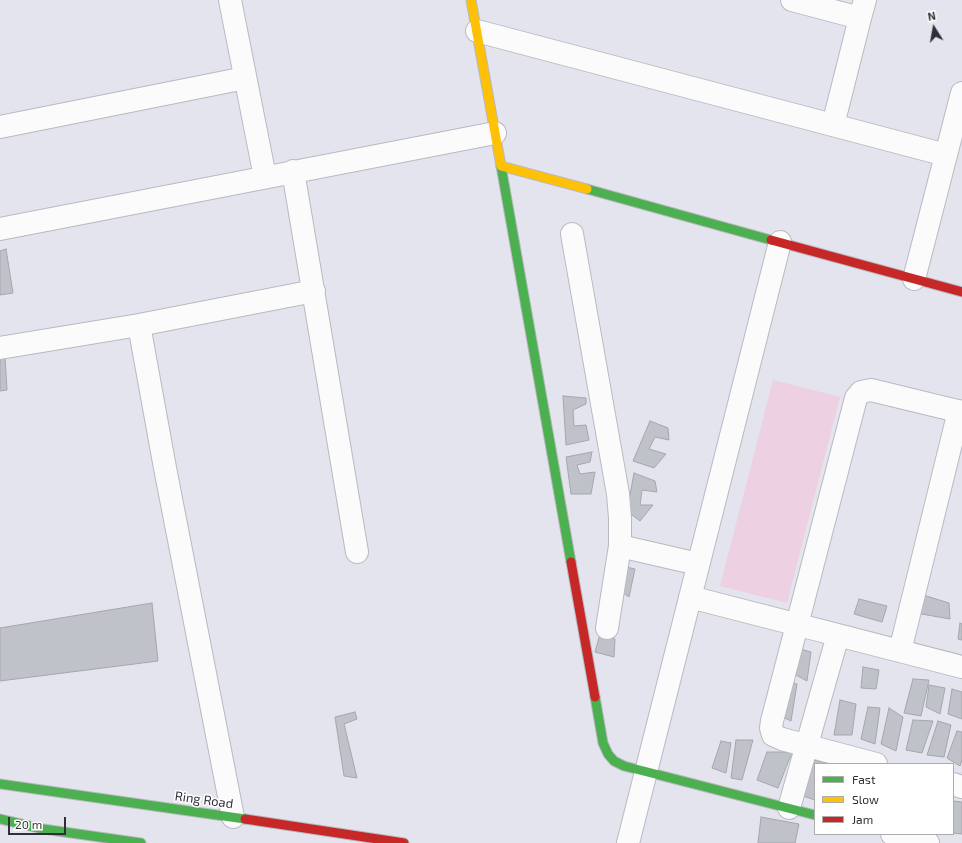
<!DOCTYPE html>
<html>
<head>
<meta charset="utf-8">
<style>
  body { margin:0 }
  #map { position:relative; width:962px; height:843px; overflow:hidden; background:#e4e4ee; font-family:"Exo 2",sans-serif }
  canvas { display:block }
  .legend { position:absolute; left:814px; top:763px; width:140px; height:72px; box-sizing:border-box; background:#fff; border:1px solid #acacaf; margin:0; padding:5px 7px; list-style:none; font-size:12px; color:#2f3037 }
  .legend li { display:flex; align-items:center; gap:8px; height:20px }
  .legend b { width:20px; border:1px solid #acacaf }
  .north { position:absolute; left:914px; top:8px; width:40px; height:40px; -webkit-text-stroke:3px #fff; paint-order:stroke; rotate:349deg; font-size:11px; font-weight:700; line-height:16px; text-align:center; color:#2f3037 }
  .north::after { content:''; display:block; margin:auto; width:14px; height:18px; background:#2f3037; clip-path:polygon(50% 0,100% 100%,50% 72%,0 100%) }
  .scale { position:absolute; left:8px; top:817px; width:58px; height:18px; box-sizing:border-box; border:2px solid #2f3037; border-top:0; padding-left:5px; font-size:12px; line-height:14px; white-space:nowrap; color:#2f3037; -webkit-text-stroke:3px #fff; paint-order:stroke }
</style>
</head>
<body>
<div id="map">
<canvas width="962" height="843"></canvas>
<ul class="legend">
<li><b style="height:5px;background:#4caf50"></b>Fast</li>
<li><b style="height:5px;background:#ffc107"></b>Slow</li>
<li><b style="height:5px;background:#c62828"></b>Jam</li>
</ul>
<div class="north">N</div>
<div class="scale">20 m</div>
</div>
<script>
const context = document.querySelector('canvas').getContext('2d');
context.lineJoin = 'round';
function fill(path, color) { context.fillStyle = color; context.fill(path, 'evenodd'); }
const shape = rows => new Path2D(rows.map(r => 'M' + r).join(''));
function trace(path, color, width, dash) { context.strokeStyle = color; context.lineWidth = width; context.lineCap = dash ? 'butt' : 'round'; context.setLineDash(dash || []); context.stroke(path); }
function label(font, color, halo, rows, align = 'center') {
  context.font = font + ' "Exo 2",sans-serif'; context.lineWidth = 3; context.setLineDash([]); context.textBaseline = 'middle'; context.strokeStyle = halo; context.fillStyle = color; for (const [text, x, y, turn = 0] of rows) {
    context.save(); context.translate(x, y); context.rotate((+turn || 0) * Math.PI / 180); context.textAlign = isNaN(turn) ? turn : align; if (halo) context.strokeText(text, 0, 0); context.fillText(text, 0, 0); context.restore();
  }
}
fill(shape([
  [773,380,840,397,787,603,720,586]
]), '#eed0e3');
const building = shape([
  [6,249,13,293,0,295,0,251,6,249],
  [0,357,5,357,7,390,0,391,0,357],
  [563,396,586,398,586,404,573,410,574,426,586,425,589,440,566,445,563,396],
  [650,421,668,428,669,440,655,437,649,449,666,454,654,468,633,461,650,421],
  [592,452,590,462,577,465,580,474,595,472,591,494,571,494,566,457,592,452],
  [634,473,655,481,657,492,642,490,640,505,653,505,640,521,627,511,634,473],
  [622,566,635,569,629,597,622,592,622,566],
  [920,594,949,603,950,619,916,613,920,594],
  [859,599,887,606,882,622,854,614,859,599],
  [152,603,158,661,0,681,0,628,152,603],
  [960,623,962,624,962,640,958,639,960,623],
  [600,634,615,639,614,657,595,652,600,634],
  [797,648,811,652,807,681,794,674,797,648],
  [863,667,879,670,876,689,861,688,863,667],
  [913,679,929,680,921,716,904,713,913,679],
  [789,682,797,684,791,721,779,715,789,682],
  [929,685,945,688,940,714,926,707,929,685],
  [952,689,962,692,962,719,948,714,952,689],
  [840,700,856,704,852,735,834,735,840,700],
  [868,707,880,708,875,744,861,739,868,707],
  [889,708,903,717,896,751,881,744,889,708],
  [355,712,357,719,344,724,357,778,344,776,335,717,355,712],
  [913,720,933,721,922,753,906,750,913,720],
  [938,721,951,725,944,757,927,755,938,721],
  [957,731,962,732,962,760,960,766,947,758,957,731],
  [736,740,753,740,742,780,731,778,736,740],
  [721,741,731,743,726,773,712,768,721,741],
  [767,752,792,752,778,788,757,780,767,752],
  [812,760,830,763,815,764,815,800,803,796,812,760],
  [953,801,962,802,962,834,953,833,953,801],
  [761,817,799,824,795,843,758,843,761,817]
]);
fill(building, '#c0c2c9');
trace(building, '#a4a6ae', 1);
const street = shape([
  [230,0,265,177],
  [792,0,860,18,865,0],
  [477,31,946,155],
  [833,125,860,18],
  [0,127,245,78],
  [293,171,357,552],
  [0,229,495,133],
  [572,234,618,494,620,518,620,546,607,628],
  [914,279,962,93],
  [139,325,165,468,233,817],
  [0,348,139,325,314,291],
  [620,546,698,564],
  [690,597,962,667],
  [900,651,959,411],
  [876,764,782,739,773,735,771,728,772,721,856,398,861,392,871,390,962,412],
  [953,784,962,787],
  [789,808,838,635],
  [892,834,928,843],
  [628,843,780,242]
]);
const fast = shape([
  [501,166,571,562],
  [587,189,771,240],
  [595,697,603,743,608,754,614,761,624,766,815,815],
  [0,784,245,819],
  [0,819,43,829,141,843]
]);
const slow = shape([
  [471,0,501,166,587,189]
]);
const jam = shape([
  [771,240,962,292],
  [571,562,595,697],
  [245,819,404,843]
]);
trace(street, '#b9b9c1', 24);
trace(fast, '#b9b9c1', 11);
trace(slow, '#b9b9c1', 11);
trace(jam, '#b9b9c1', 11);
trace(street, '#fbfbfc', 22);
trace(fast, '#4caf50', 9);
trace(slow, '#ffc107', 9);
trace(jam, '#c62828', 9);
label('13px', '#2f3037', '#fff', [
  ["Ring Road",204,800,8]
]);
</script>
</body>
</html>
